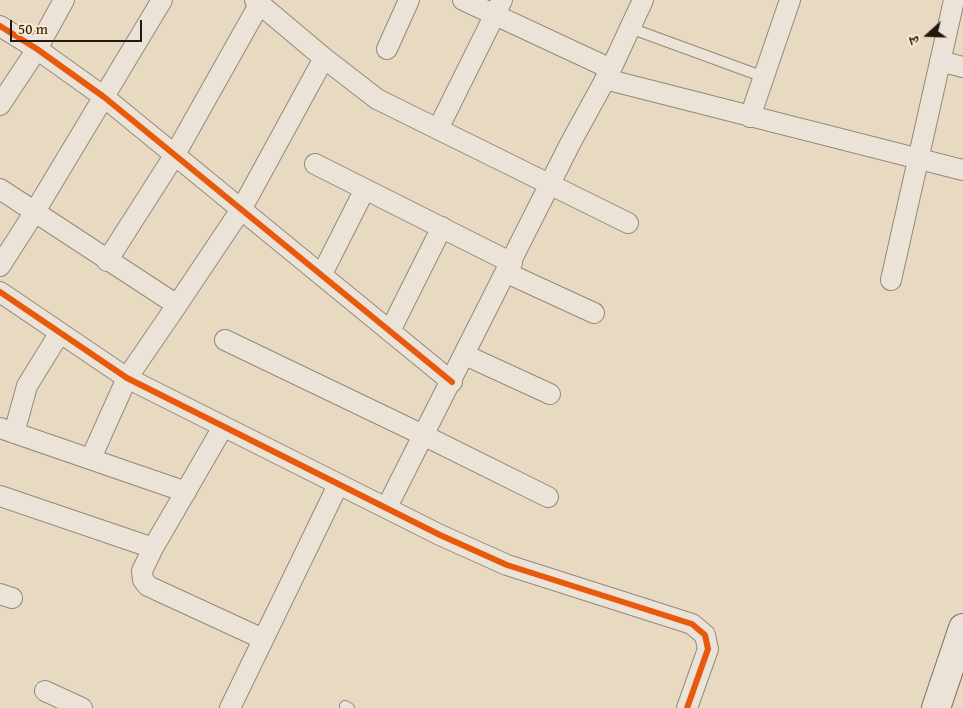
<!DOCTYPE html>
<html>
<head>
<meta charset="utf-8">
<style>
  body { margin:0 }
  #map { position:relative; width:963px; height:708px; overflow:hidden; background:#e8d9c1; font-family:"Gentium Book Plus","Noto Serif Devanagari",serif }
  canvas { display:block }
  .north { position:absolute; left:903px; top:10px; width:50px; height:50px; -webkit-text-stroke:4px #fbe9cc; paint-order:stroke; rotate:250deg; font-size:14px; font-weight:700; line-height:20px; text-align:center; color:#23180f }
  .north::after { content:''; display:block; margin:auto; width:18px; height:22px; background:#23180f; clip-path:polygon(50% 0,100% 100%,50% 72%,0 100%) }
  .scale { position:absolute; left:10px; top:20px; width:132px; height:22px; box-sizing:border-box; border:2px solid #23180f; border-top:0; padding-left:6px; font-size:15px; line-height:18px; white-space:nowrap; color:#23180f; -webkit-text-stroke:4px #fbe9cc; paint-order:stroke }
</style>
</head>
<body>
<div id="map">
<canvas width="963" height="708"></canvas>
<div class="north">उ</div>
<div class="scale">50 m</div>
</div>
<script>
const context = document.querySelector('canvas').getContext('2d');
context.lineJoin = 'round';
const shape = rows => new Path2D(rows.map(r => 'M' + r).join(''));
function trace(path, color, width, dash) { context.strokeStyle = color; context.lineWidth = width; context.lineCap = dash ? 'butt' : 'round'; context.setLineDash(dash || []); context.stroke(path); }
const service = shape([
  [630,28,764,77],
  [345,706,349,708]
]);
const minor = shape([
  [255,0,324,58,377,99,628,223],
  [463,0,611,69],
  [0,26,37,49,104,97,452,382],
  [387,49,409,0],
  [940,61,963,67],
  [605,79,963,170],
  [0,105,37,49,64,0],
  [750,117,790,0],
  [438,129,502,0],
  [315,164,512,263],
  [0,189,177,305,127,378,91,458],
  [107,261,174,156,260,3],
  [0,266,34,213,162,0],
  [507,273,594,313],
  [322,274,365,189],
  [891,280,954,0],
  [0,292,127,378,440,535,507,565,692,624,705,635,708,649,687,708],
  [177,305,242,208,324,58],
  [390,331,442,227],
  [225,340,423,435,548,497],
  [465,355,550,394],
  [223,427,153,548,142,571,143,580,148,586,263,639],
  [0,428,186,492],
  [14,433,27,386,59,334],
  [0,496,153,548],
  [387,507,571,142,611,69,643,0],
  [0,594,12,598],
  [45,691,82,708],
  [230,708,338,485]
]);
const secondary = shape([
  [936,708,963,628]
]);
trace(service, '#93897b', 12);
trace(minor, '#93897b', 22);
trace(secondary, '#786f63', 30);
trace(service, '#ebe3d7', 10);
trace(minor, '#ebe3d7', 20);
trace(secondary, '#ebe3d7', 28);
trace(shape([
  [0,26,37,49,104,97,452,382],
  [0,292,127,378,440,535,507,565,692,624,705,635,708,649,687,708]
]), '#e8590c', 6);
</script>
</body>
</html>
